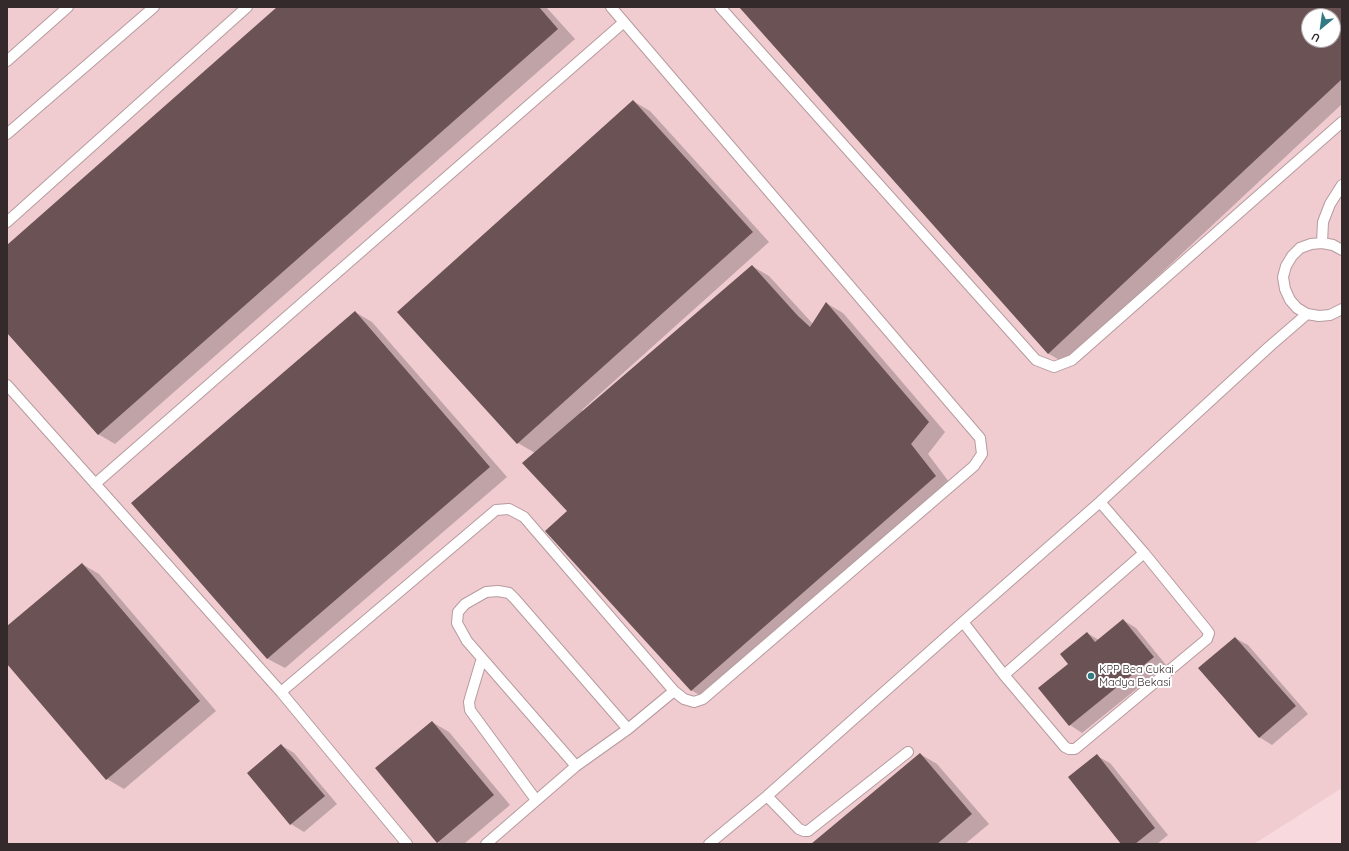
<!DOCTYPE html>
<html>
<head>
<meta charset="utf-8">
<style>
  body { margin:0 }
  #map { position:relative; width:1349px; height:851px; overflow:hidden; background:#f8dade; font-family:Quicksand,sans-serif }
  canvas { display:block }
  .frame { position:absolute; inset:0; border:8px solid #34292b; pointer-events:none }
  .north { position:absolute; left:1301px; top:8px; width:40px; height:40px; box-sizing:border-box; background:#fff; border:1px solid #aea9aa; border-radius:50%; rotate:209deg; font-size:11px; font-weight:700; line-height:16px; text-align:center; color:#34292b }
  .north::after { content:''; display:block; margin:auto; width:14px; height:18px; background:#337a84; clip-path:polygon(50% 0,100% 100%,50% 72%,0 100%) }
</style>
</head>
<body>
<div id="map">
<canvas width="1349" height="851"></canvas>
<div class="frame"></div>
<div class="north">U</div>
</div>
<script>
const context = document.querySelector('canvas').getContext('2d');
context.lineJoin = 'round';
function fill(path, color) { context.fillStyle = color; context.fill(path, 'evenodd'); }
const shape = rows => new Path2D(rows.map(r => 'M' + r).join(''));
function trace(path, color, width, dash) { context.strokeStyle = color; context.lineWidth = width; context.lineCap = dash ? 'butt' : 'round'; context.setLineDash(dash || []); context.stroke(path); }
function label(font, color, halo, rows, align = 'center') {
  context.font = font + ' Quicksand,sans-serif'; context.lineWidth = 4; context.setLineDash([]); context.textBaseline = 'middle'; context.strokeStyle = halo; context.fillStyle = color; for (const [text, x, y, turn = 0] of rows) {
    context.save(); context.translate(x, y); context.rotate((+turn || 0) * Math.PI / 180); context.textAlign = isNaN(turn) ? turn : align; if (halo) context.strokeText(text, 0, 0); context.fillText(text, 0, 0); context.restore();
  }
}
fill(shape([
  [7,7,1342,7,1342,788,1254,844,7,844],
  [1309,16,1333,16,1333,40,1309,40]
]), '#f0ccd1');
fill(shape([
  [279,7,546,7,575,39,115,444,98,434,7,331,7,246],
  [740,7,1342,7,1342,104,1065,363,1049,354],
  [1309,16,1333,16,1333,40,1309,40],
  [633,101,650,111,769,242,582,410,583,412,752,266,769,276,813,324,826,303,843,313,945,432,928,454,952,486,708,700,691,690,568,511,535,453,518,443,399,312],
  [355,312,372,322,507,477,285,668,268,659,133,503],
  [82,564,99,574,216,711,124,789,107,779,7,662,7,627],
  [1123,620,1136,628,1166,665,1082,733,1070,725,1069,664,1087,633,1099,640],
  [1235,638,1248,645,1308,714,1272,745,1259,737],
  [432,722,449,732,510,805,464,844,442,844,438,842],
  [281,745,294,753,337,804,304,832,291,824],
  [920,754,937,764,989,824,965,844,813,844],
  [1097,756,1110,763,1168,835,1157,844,1122,844]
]), '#0003');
fill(shape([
  [277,7,539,7,558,29,98,435,7,333,7,245],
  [739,7,1342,7,1342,79,1048,354],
  [1309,16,1333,16,1333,40,1309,40],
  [633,100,753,232,517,444,397,312],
  [752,265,798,316,810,327,826,302,929,422,911,444,936,476,691,691,545,531,567,511,522,463],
  [355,311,490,467,267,659,131,503],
  [82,563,200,701,106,780,7,664,7,626],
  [1123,619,1154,657,1069,726,1038,688,1068,664,1060,654,1087,632,1095,642],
  [1235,637,1296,706,1259,738,1198,668],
  [432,721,494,795,437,843,375,768],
  [281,744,325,796,290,825,247,773],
  [920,753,972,814,937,844,811,844],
  [1097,754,1155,828,1135,844,1121,844,1068,777]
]), '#6a5255');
const lane = shape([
  [720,7,1036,360,1054,367,1072,360,1342,122],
  [7,61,68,7],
  [7,134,154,7],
  [7,222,247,7],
  [1322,243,1323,222,1330,204,1342,185],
  [1342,250,1333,245,1322,243,1311,244,1300,248,1292,256,1286,266,1283,277,1285,289,1290,300,1297,308,1307,314,1319,316,1330,315,1342,309],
  [7,385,281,692,407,844],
  [95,484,624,22],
  [963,622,1004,675,1065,747,1069,749,1075,749,1207,639,1209,633,1206,629,1144,553,1100,502],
  [482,658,471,695,469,702,470,710,536,800],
  [1004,675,1144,553],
  [281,692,496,510,509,509,524,517,674,691,684,699,694,702,703,699,974,466,982,454,980,438,611,7],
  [576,766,628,729],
  [767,796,799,829,804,831,808,831,908,752],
  [486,844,576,766,467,641,457,623,458,612,465,604,486,592,498,591,509,593,515,599,628,729,674,691],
  [709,844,767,796,963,622,1100,502,1270,346,1307,314]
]);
trace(lane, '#b69b9f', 12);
trace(lane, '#fff', 10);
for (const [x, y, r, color] of [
  [1091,676,4,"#337a84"]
]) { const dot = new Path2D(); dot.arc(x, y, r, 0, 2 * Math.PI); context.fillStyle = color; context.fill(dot); trace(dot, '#fff', 1.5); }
label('11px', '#34292b', '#fff', [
  ["KPP Bea Cukai",1099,670],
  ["Madya Bekasi",1099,683]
], 'left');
</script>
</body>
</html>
